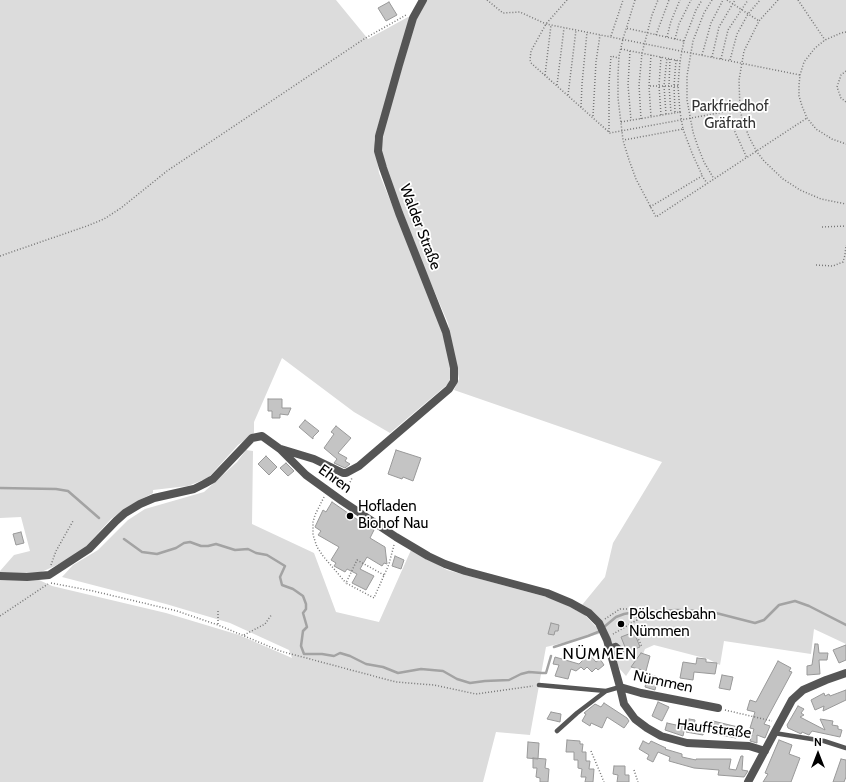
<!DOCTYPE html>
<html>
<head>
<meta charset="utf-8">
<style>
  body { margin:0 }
  #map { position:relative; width:846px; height:782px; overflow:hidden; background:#fff; font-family:Cabin,sans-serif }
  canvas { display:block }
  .north { position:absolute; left:798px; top:734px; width:40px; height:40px; -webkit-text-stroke:3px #fff; paint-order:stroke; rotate:0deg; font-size:11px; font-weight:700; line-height:16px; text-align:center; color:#000 }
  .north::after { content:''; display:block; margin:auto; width:14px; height:18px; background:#000; clip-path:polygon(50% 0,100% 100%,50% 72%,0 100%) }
</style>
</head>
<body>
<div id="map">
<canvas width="846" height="782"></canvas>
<div class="north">N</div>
</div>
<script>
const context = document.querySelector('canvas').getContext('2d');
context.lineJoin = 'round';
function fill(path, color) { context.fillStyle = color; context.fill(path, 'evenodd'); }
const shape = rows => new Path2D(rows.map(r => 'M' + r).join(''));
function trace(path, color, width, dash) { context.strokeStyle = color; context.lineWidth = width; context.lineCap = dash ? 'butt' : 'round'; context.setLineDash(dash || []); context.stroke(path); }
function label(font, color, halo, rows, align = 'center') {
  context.font = font + ' Cabin,sans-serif'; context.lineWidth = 3.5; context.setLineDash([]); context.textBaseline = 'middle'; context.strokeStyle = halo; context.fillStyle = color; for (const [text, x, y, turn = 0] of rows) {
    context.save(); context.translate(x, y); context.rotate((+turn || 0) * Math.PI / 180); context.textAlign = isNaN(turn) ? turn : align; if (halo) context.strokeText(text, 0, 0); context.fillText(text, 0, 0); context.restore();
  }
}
fill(shape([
  [0,0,336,0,368,39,408,17,410,17,374,140,379,173,440,323,447,349,452,374,448,384,390,433,354,412,282,358,254,422,254,433,238,445,208,478,188,486,153,490,153,493,129,506,111,519,81,552,55,566,39,573,0,574,0,571,14,555,30,551,21,517,0,518],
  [426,0,846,0,846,644,814,629,811,654,724,641,720,665,708,659,654,645,645,649,643,654,638,658,626,676,619,668,611,642,582,605,605,577,613,543,662,462,454,390,459,379,448,323,424,267,381,156,382,135,417,17],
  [246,450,253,451,252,524,314,553,336,612,379,622,411,550,447,570,554,599,584,614,597,628,599,634,546,647,530,735,496,732,483,782,0,782,0,580,39,580,52,586,166,613,239,635,292,658,289,650,230,623,166,604,62,577,73,565,98,550,128,520,145,509,204,492,237,462]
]), '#dcdcdc');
trace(shape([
  [0,488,56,489,68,491,99,518],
  [124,539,142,552,157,554,176,548,184,543,190,542,201,546,208,546,216,544,235,550,248,549,256,553,267,555,285,566,280,577,282,585,293,589,303,596,306,604,306,609,303,613,307,627,303,631,301,646,304,654,322,654,334,656,340,653,350,656,366,664,383,667,398,673,421,669,443,671,457,679,470,683,485,681,509,680,521,674,529,672,542,673,546,673,551,656],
  [554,647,588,636,598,632,616,617,624,614,635,612,677,610,701,611,716,613,755,623,764,620,779,605,795,601,809,606,846,625]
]), '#a3a3a3', 2.5);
const building = shape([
  [389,2,397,15,386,21,378,8,389,2],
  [268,399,282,399,282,408,291,408,288,415,280,414,280,418,272,418,272,411,268,411,268,399],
  [305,420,319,431,313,437,313,439,299,427,305,420],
  [336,426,351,438,338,453,347,458,345,461,350,464,345,468,334,463,337,459,324,448,334,434,331,432,336,426],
  [396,450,421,458,413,481,403,477,402,479,388,474,396,450],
  [266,456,277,467,269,475,258,464,266,456],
  [286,463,294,471,288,476,280,468,286,463],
  [332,502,358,520,374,530,370,538,385,547,387,564,384,563,382,566,367,557,360,569,374,576,366,590,352,583,357,574,347,569,345,572,334,566,336,563,331,560,339,547,318,535,321,531,315,527,323,510,326,512,332,502],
  [21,532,24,543,16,545,13,534,21,532],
  [395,556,404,560,401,569,392,566,395,556],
  [551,623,559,625,558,631,555,631,554,635,548,634,551,623],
  [634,632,640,647,627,652,621,637,634,632],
  [815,644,818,644,819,653,828,653,827,660,819,660,820,674,807,675,807,666,812,665,815,644],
  [846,645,846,660,839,663,833,650,846,645],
  [641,653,650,656,646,671,631,667,641,653],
  [589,654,596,662,600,659,604,665,598,670,596,668,592,672,587,667,584,670,581,667,576,671,571,669,568,679,555,676,559,665,553,664,555,657,579,664,589,654],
  [697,658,706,659,706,662,717,663,715,674,694,672,693,680,680,678,683,662,696,664,697,658],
  [778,661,791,668,789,671,792,672,764,724,770,726,765,738,757,735,757,743,750,741,754,729,750,728,755,712,747,710,750,700,756,702,778,661],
  [648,674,658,677,655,690,645,687,648,674],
  [722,675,733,677,730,690,719,688,722,675],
  [846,690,846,700,823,711,824,706,815,710,811,700,824,693,825,696,829,694,830,696,846,690],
  [658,702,669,707,662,721,652,716,658,702],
  [604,703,627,718,629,721,624,728,607,717,602,728,591,723,590,726,582,721,586,714,584,713,595,704,601,707,604,703],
  [798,706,804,709,801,713,804,715,800,717,825,730,820,719,833,721,832,725,838,726,838,729,842,730,840,737,812,731,809,735,802,732,801,734,799,733,788,728,787,725,798,706],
  [551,712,561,714,560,722,547,719,551,712],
  [689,719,695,720,694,725,704,727,703,735,686,732,689,719],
  [713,721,738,727,736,738,710,733,713,721],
  [667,723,685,727,683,736,665,730,667,723],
  [567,740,580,741,580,744,583,744,582,752,586,752,586,761,590,761,589,769,594,769,593,782,585,782,586,777,581,777,582,769,578,768,578,760,574,760,574,752,566,752,567,740],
  [779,740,792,745,789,754,800,758,791,782,763,782,768,774,765,773,779,740],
  [643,741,649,744,651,741,666,748,665,749,682,754,682,757,696,760,696,759,731,759,729,769,736,770,741,756,743,756,742,770,748,771,744,777,718,775,719,770,694,768,669,761,670,757,658,752,653,762,647,759,649,755,639,749,643,741],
  [528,742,539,743,538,759,527,758,528,742],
  [533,758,546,759,545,768,549,769,548,782,540,782,540,778,536,777,537,768,533,768,533,758],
  [841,759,846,760,846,777,844,782,833,782,841,759],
  [614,766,625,766,625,775,629,775,629,782,617,782,618,775,613,774,614,766]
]);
fill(building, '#c4c4c4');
trace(building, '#999', 1);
trace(shape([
  [487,0,503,13,520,12,546,24,800,75],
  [567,0,546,24,531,51,530,60,531,63,610,133,740,109],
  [635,0,623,39,619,56,618,75,618,98,623,140,629,160,636,179,656,217,807,118],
  [712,0,704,13,693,41,687,76,687,100,693,132,698,147,704,162,714,179],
  [727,0,759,21],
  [778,0,759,21,744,51,739,80,740,109,743,122,750,139,757,152,764,161,783,179,800,190,821,199,846,204],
  [798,0,825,40],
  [846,32,841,33,825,40,815,48,804,62,800,75,799,85,799,96,802,106,807,118,816,129,832,139,846,144],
  [656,35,669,0],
  [611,36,623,0],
  [667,37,671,21,680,0],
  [675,39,679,24,691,0],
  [684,41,696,10,702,0],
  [621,49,680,61,684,41,626,28],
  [630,51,628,85,631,120],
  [651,55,649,86,651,117],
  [702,55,711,23,723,0],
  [712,57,719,27,735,0],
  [670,59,669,86,671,113],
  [721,59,728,30,748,0],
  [730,60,737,34,748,14,760,0],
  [846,71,841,75,837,87,841,98,846,102],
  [545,75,551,25],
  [557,85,564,28],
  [650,86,678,86],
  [568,95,576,30],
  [581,107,582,84,587,32],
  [729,111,735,132,747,158],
  [675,112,674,86,676,60],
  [680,112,678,86,680,61],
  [666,114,664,86,667,58],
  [661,115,659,86,661,57],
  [593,116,596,62,600,35],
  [641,119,639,85,642,53,652,15,658,0],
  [621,122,680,112,683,129,624,140],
  [683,129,692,153,702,175],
  [609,132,609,83,611,56,619,58],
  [650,207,702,176,707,183],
  [822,227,846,226],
  [0,256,87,226,104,219,121,208,167,171,364,39,406,15],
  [816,265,833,266,843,262,845,255,846,245],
  [345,493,352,478],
  [324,497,315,515,313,522,313,535,317,547,323,556,346,583],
  [51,565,56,551,73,521],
  [384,575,357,560,346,583,374,598,389,564,394,545],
  [51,583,93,591,177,611,218,625,280,651,396,682,434,685,476,694,533,686],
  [218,611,218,625],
  [0,616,48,584],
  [605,619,620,609,636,609,637,620,613,634],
  [631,623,642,647],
  [244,635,265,624,272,614],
  [725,710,772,721],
  [591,751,604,782],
  [634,770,638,782]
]), '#777', 1.5, [1, 2]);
trace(shape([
  [609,647,616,645,622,650,620,657,613,659],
  [539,685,606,691],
  [557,731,577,713,606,691,620,687],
  [774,733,824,741,846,748]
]), '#555', 4.5);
trace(shape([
  [281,449,314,459,343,473,346,473,359,466,449,389,454,381,454,368,446,332,399,213,383,168,378,151,379,136,399,65,413,18,423,0],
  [0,576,27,577,49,575,89,549,116,521,125,513,140,504,154,498,194,489,204,484,213,479,252,438,262,436,280,449,306,475,342,501,396,537,428,556,445,564,465,571,547,593,571,603,589,613,599,623,607,640,620,687,624,704,635,719,647,728,661,736,687,743,749,746,765,751],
  [620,687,641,693,718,708],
  [748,782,792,700,803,690,826,680,846,673]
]), '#555', 8);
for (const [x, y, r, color] of [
  [350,516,4,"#000"],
  [621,624,4,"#000"]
]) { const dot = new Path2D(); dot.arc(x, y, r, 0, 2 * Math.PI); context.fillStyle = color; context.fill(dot); trace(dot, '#fff', 1.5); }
label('15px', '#333', '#fff', [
  ["Parkfriedhof",730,107],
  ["Gräfrath",730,124]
]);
label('15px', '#000', '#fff', [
  ["Walder Straße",420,227,69],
  ["Ehren",335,479,36],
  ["Nümmen",663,682,12],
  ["Hauffstraße",714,729,7]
]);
label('15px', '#000', '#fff', [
  ["Hofladen",358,507],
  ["Biohof Nau",358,524],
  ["Pölschesbahn",629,615],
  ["Nümmen",629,632]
], 'left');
context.letterSpacing = '1px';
label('16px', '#000', '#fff', [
  ["NÜMMEN",600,654]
]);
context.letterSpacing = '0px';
</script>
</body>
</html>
